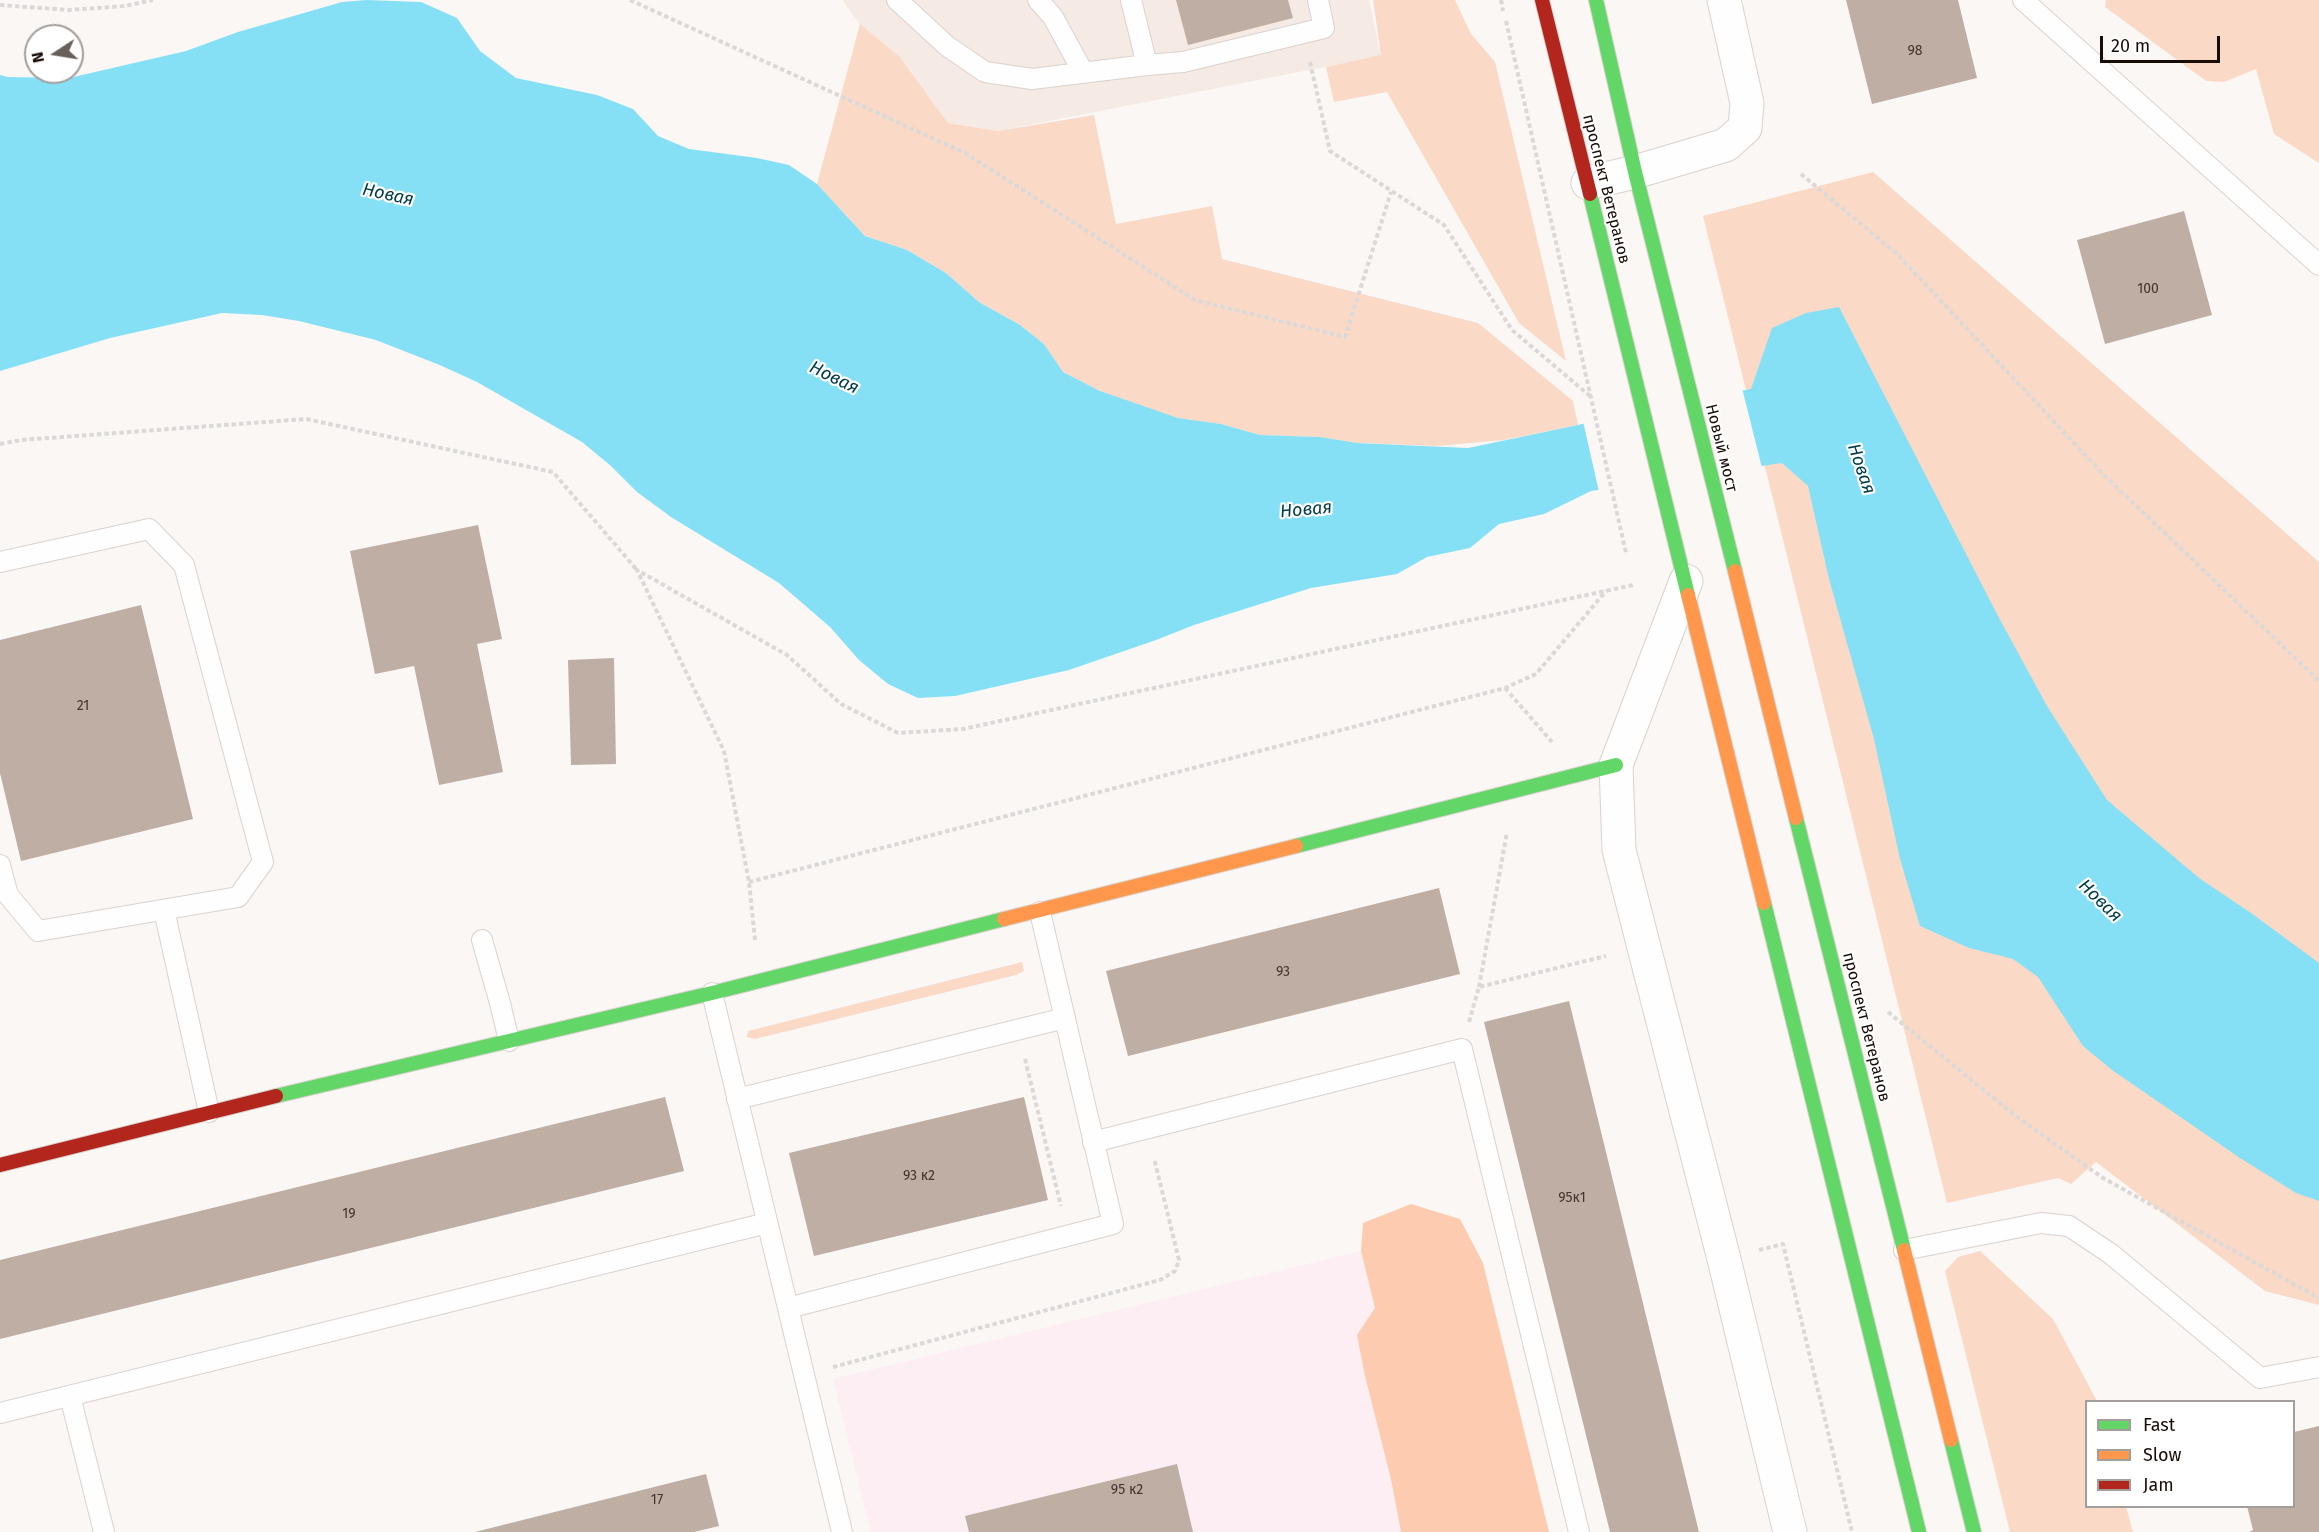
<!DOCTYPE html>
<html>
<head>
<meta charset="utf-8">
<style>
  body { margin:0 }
  #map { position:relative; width:2319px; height:1532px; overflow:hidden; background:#fbf7f5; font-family:"Fira Sans",sans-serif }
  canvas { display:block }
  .legend { position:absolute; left:2085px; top:1400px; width:210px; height:108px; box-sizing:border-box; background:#fff; border:2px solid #a39e9b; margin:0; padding:8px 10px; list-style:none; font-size:18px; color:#180d06 }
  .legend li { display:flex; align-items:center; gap:12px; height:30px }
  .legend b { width:30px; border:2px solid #a39e9b }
  .north { position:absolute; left:24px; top:24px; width:60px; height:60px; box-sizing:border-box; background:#fff; border:2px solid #a39e9b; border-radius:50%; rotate:258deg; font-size:16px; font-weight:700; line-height:24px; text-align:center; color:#180d06 }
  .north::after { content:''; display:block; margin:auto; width:21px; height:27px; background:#675f5a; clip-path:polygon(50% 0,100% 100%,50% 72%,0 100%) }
  .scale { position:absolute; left:2100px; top:36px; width:120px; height:27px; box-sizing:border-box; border:3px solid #180d06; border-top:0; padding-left:8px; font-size:18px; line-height:21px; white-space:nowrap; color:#180d06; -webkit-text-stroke:4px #fff; paint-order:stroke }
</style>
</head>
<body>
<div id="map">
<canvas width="2319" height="1532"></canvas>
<ul class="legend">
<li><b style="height:8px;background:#63d668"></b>Fast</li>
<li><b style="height:8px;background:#ff974d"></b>Slow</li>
<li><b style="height:8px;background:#b3261e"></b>Jam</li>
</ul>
<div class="north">N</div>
<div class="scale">20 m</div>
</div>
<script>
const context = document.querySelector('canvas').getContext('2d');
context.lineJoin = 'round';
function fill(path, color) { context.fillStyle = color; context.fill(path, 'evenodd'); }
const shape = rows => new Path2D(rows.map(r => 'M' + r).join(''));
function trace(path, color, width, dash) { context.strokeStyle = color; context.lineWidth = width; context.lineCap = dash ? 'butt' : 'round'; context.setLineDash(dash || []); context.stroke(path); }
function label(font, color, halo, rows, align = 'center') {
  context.font = font + ' "Fira Sans",sans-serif'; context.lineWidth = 4.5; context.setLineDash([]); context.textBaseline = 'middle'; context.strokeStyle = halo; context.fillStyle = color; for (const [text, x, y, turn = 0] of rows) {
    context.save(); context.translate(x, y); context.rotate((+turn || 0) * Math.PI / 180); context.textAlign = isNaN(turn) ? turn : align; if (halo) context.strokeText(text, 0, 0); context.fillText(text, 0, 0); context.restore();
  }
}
fill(shape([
  [842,0,1369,0,1381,56,998,131,948,123,899,56,860,24]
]), '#f6eae4');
fill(shape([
  [1361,1251,1431,1532,871,1532,833,1379]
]), '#fdeef4');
fill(shape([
  [1373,0,1455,0,1471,34,1495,62,1566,361,1519,323,1387,92,1334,102,1326,67,1381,55],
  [2106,0,2319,0,2319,163,2274,134,2256,69,2224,82,2206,81,2105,7],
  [860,24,899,56,948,123,998,131,1094,115,1116,224,1212,206,1222,259,1478,323,1573,401,1578,425,1504,440,1436,446,1357,443,1320,437,1260,435,1221,424,1178,418,1151,410,1100,391,1063,372,1044,344,1020,325,979,302,946,273,907,250,865,236,817,184],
  [1873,172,2319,562,2319,1305,2265,1291,2096,1162,2071,1184,2058,1178,1947,1203,1703,216],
  [1022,962,1024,971,1016,975,755,1039,747,1037,748,1031],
  [1980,1251,2053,1319,2097,1401,2086,1402,2086,1506,2126,1507,2133,1532,2010,1532,1945,1271,1958,1257]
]), '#fad9c7');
fill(shape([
  [1411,1204,1460,1219,1483,1263,1549,1532,1401,1532,1391,1479,1365,1376,1357,1335,1375,1308,1361,1251,1363,1223]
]), '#fdccb0');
fill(shape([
  [366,0,421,2,457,18,480,51,516,78,597,95,633,109,658,136,689,149,757,158,789,165,817,184,865,236,907,250,946,273,979,302,1020,325,1044,344,1063,372,1100,391,1178,418,1221,424,1260,435,1320,437,1357,443,1468,448,1578,425,1643,409,1751,389,1772,328,1806,313,1839,307,1998,616,2047,706,2107,800,2199,878,2251,913,2319,963,2319,1201,2296,1193,2240,1158,2112,1070,2083,1046,2038,977,2013,959,1969,948,1920,926,1900,859,1874,739,1829,579,1808,486,1782,463,1591,491,1544,514,1499,524,1470,548,1427,557,1397,574,1311,588,1194,625,1156,640,1069,670,955,696,918,698,888,684,859,660,830,627,779,583,671,517,637,492,611,466,582,442,477,382,442,366,376,340,299,321,262,315,222,313,110,338,0,371,0,75,8,77,69,78,186,51,238,32,342,2]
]), '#86e0f5');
fill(shape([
  [1742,388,1762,468,1599,492,1583,421,1642,406]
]), '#fbf7f5');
fill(shape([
  [1176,0,1288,0,1293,18,1188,45],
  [1846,0,1958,0,1977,78,1872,104],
  [2184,211,2212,315,2105,344,2077,240],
  [478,525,502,639,477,644,503,772,439,785,414,666,375,674,350,551],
  [141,605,193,819,21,861,0,773,0,640],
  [614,658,616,764,571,765,568,660],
  [1439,888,1460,974,1128,1056,1106,971],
  [1569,1001,1699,1532,1610,1532,1506,1112,1484,1022],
  [665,1097,684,1171,0,1339,0,1260],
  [1024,1097,1048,1200,814,1256,789,1153],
  [2319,1426,2319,1532,2249,1532,2253,1530,2247,1506,2294,1506,2294,1432],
  [1177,1464,1193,1532,969,1532,965,1516],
  [706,1474,719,1526,694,1532,475,1532]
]), '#bfaea4');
const lane = shape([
  [897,0,947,46,985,72,1032,79,1147,65],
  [1038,0,1053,17,1083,72],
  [1131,0,1147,65,1183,62,1324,28,1318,0],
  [2023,0,2319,265],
  [0,562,149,529,184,565,263,862,238,897,38,931,8,895,0,865],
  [164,910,209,1112],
  [482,940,500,1003,509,1041],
  [712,993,842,1532],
  [737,1099,1065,1018],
  [1093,1142,1462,1049,1579,1532],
  [1904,1250,2041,1223,2069,1226,2111,1254,2260,1378,2319,1367],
  [788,1308,1113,1224,1040,912],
  [70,1396,104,1532],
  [0,1413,767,1223]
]);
const street = shape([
  [1588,183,1635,172,1726,145,1745,128,1747,103,1724,0],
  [1686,581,1616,765,1619,850,1724,1259,1790,1532]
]);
const fast = shape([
  [1596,0,1635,172,1735,571],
  [1590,194,1688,595],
  [1796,818,1904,1250],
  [1296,846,1616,765],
  [1764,903,1919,1532],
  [276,1096,712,993,1004,919],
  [1951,1440,1974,1532]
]);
const slow = shape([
  [1735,571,1796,818],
  [1688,595,1764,903],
  [1004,919,1296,846],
  [1904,1250,1951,1440]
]);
const jam = shape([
  [1542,0,1590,194],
  [0,1165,276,1096]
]);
trace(lane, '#dad2cd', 22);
trace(street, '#dad2cd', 35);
trace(fast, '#dad2cd', 16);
trace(slow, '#dad2cd', 16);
trace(jam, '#dad2cd', 16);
trace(shape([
  [630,0,965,153,1195,300,1345,337,1391,192],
  [1501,0,1503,11],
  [0,5,68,10,125,6,153,0],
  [1506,21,1626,553],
  [1310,62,1330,151,1444,225,1512,330,1590,396],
  [1801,174,1898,255,2102,473,2319,681],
  [0,444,21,440,306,419,553,472,637,570],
  [1505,688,1552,742],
  [749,882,1505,688,1536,674,1606,591],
  [755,940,749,882,724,751,637,570,787,655,841,704,898,733,963,729,1633,585],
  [1479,987,1507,832],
  [1888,1012,2013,1114,2103,1178,2319,1298],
  [1469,1022,1479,987,1606,956],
  [1025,1059,1061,1206],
  [1759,1250,1783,1244,1852,1532],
  [833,1367,1160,1280,1175,1271,1179,1260,1154,1158]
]), '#dbd9d8', 4, [4.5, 3]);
trace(lane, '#fefefe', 20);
trace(street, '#fefefe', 33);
trace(fast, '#63d668', 14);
trace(slow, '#ff974d', 14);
trace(jam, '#b3261e', 14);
label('14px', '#42352e', null, [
  ["98",1915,51],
  ["100",2148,289],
  ["21",83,706],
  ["93",1283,972],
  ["93 к2",919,1176],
  ["95к1",1572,1198],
  ["19",349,1214],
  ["95 к2",1127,1490],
  ["17",657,1500]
]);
label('16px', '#180d06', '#fff', [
  ["проспект Ветеранов",1606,189,76],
  ["Новый мост",1721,448,76],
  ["проспект Ветеранов",1866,1027,76]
]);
label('italic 18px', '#003c48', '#fff', [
  ["Новая",388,195,12],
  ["Новая",834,378,26],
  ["Новая",1861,469,71],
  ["Новая",1306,510,-5],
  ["Новая",2100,901,44]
]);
</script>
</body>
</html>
